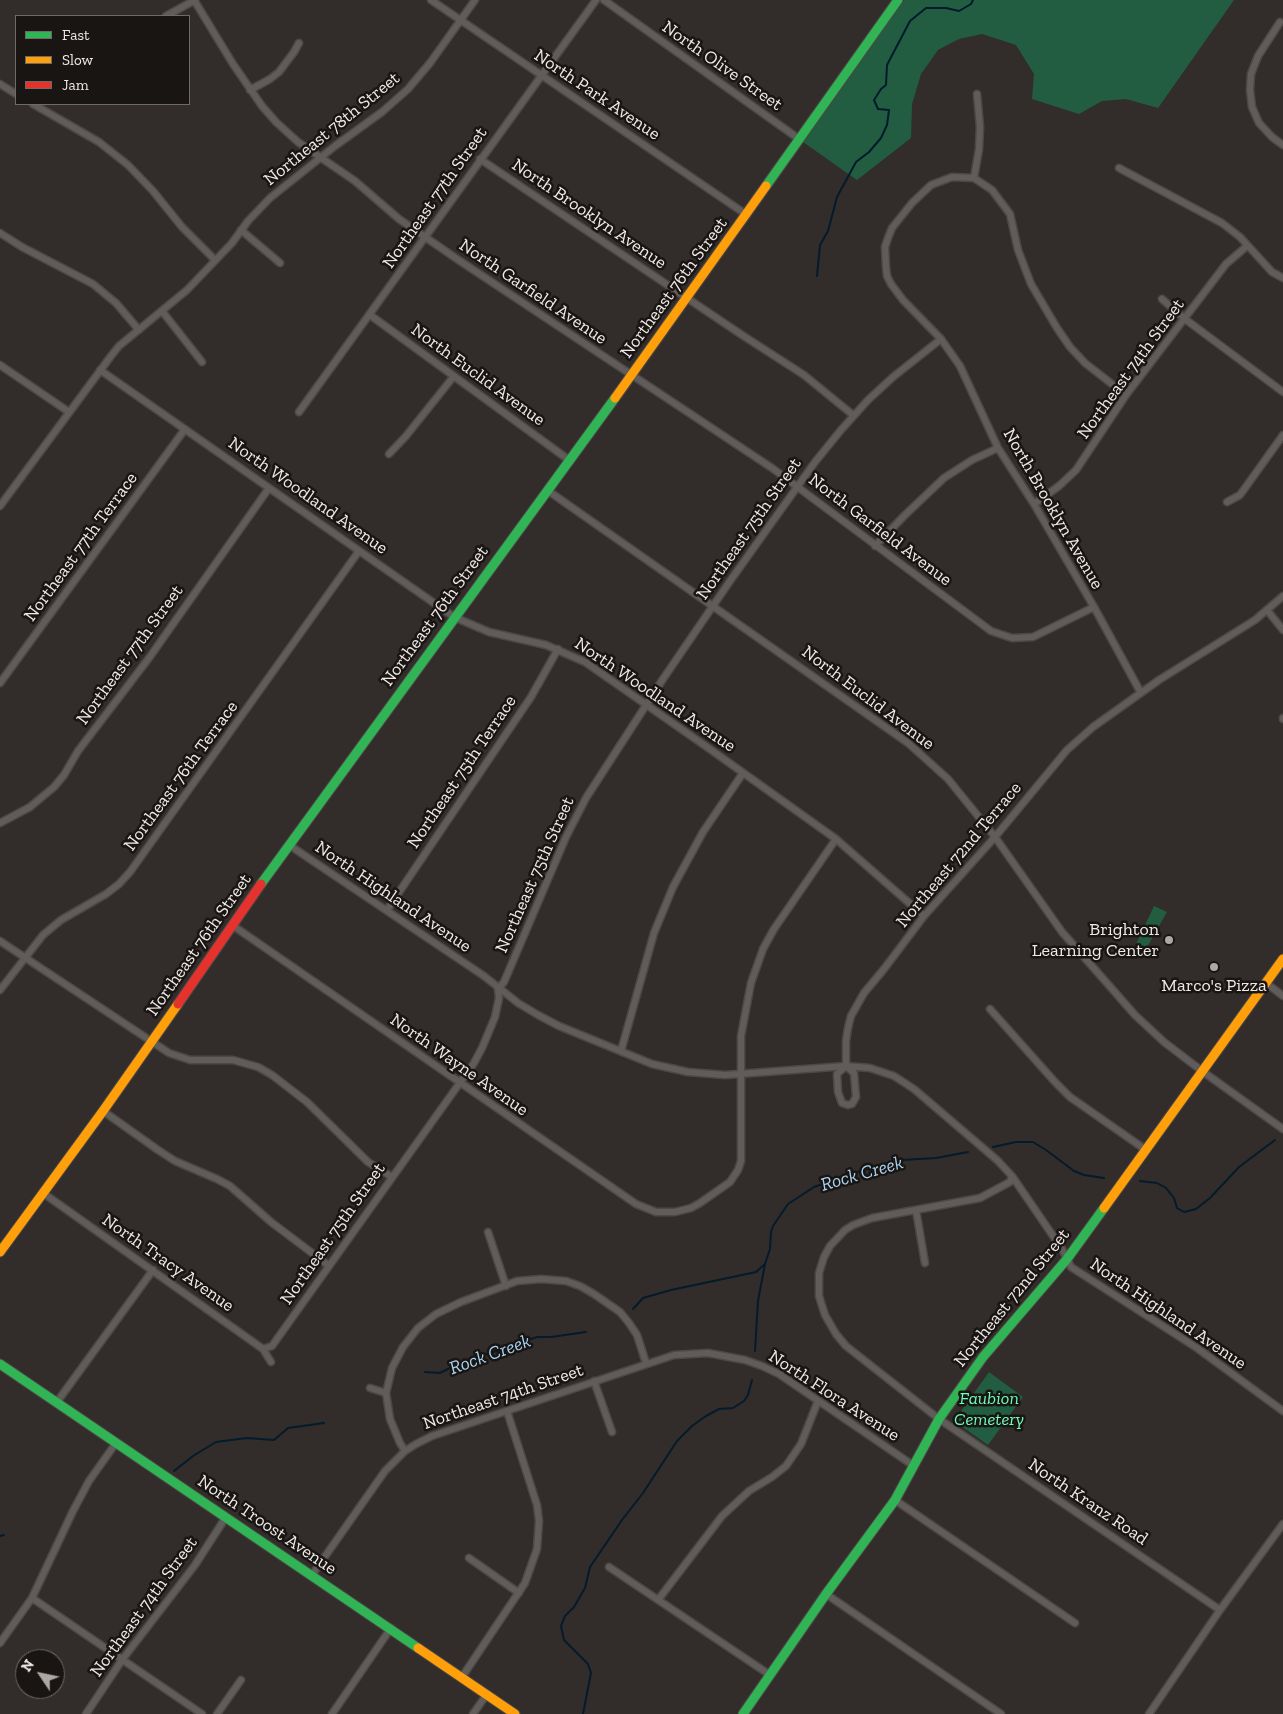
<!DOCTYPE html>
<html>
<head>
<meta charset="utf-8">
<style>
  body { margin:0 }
  #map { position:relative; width:1283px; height:1714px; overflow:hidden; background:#322d2a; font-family:"Zilla Slab",serif }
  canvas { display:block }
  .legend { position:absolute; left:15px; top:15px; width:175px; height:90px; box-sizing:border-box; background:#191513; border:1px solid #6f6a68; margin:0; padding:6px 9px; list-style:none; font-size:15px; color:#f0eae7 }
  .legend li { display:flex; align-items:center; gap:10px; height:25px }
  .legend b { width:25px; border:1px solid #6f6a68 }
  .north { position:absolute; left:15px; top:1649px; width:50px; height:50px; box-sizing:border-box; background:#191513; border:1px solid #6f6a68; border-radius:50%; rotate:304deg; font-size:14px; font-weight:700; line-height:20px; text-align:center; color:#f0eae7 }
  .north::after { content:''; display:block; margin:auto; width:18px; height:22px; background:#aea8a5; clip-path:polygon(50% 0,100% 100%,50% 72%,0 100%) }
</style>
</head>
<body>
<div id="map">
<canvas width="1283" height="1714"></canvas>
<ul class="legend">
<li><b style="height:6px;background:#30b455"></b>Fast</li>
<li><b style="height:6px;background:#ff9f0a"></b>Slow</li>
<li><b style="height:6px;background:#e5322d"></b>Jam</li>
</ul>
<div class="north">N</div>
</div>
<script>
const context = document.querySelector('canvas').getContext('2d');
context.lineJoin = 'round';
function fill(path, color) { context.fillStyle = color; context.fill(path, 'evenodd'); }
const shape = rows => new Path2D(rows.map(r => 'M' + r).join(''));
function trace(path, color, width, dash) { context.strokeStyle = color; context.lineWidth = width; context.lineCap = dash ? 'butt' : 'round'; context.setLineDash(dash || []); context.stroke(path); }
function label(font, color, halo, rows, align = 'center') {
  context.font = font + ' "Zilla Slab",serif'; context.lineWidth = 5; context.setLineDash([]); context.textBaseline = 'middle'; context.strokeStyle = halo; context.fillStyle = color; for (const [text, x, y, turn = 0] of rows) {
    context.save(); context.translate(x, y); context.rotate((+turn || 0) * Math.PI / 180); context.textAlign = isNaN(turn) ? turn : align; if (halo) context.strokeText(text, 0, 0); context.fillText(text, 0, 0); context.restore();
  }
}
fill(shape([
  [904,0,1234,0,1158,108,1126,99,1102,101,1079,114,1032,99,1034,74,1016,45,982,34,959,39,938,50,921,74,912,104,911,138,857,180,803,142],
  [1154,906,1167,912,1146,949,1136,944],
  [989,1372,1023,1397,988,1445,954,1421]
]), '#225d41');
trace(shape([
  [817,276,820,245,828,231,837,197,856,162,869,152,881,138,887,125,889,110,878,109,874,100,881,89,886,85,887,65,910,21,926,8,946,8,959,11,971,4,973,0],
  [993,1147,1016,1142,1033,1142,1046,1150,1074,1171,1084,1175,1104,1178],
  [1140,1181,1157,1183,1166,1188,1174,1198,1177,1208,1184,1212,1196,1209,1210,1198,1239,1167,1275,1140],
  [633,1309,643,1298,671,1290,756,1272,765,1264,770,1249,771,1232,773,1226,788,1204,814,1187,875,1166,902,1160,936,1158,968,1152],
  [755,1351,758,1301,765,1264],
  [425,1372,440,1373,458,1364,537,1337,551,1337,586,1332],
  [174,1471,193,1456,216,1442,247,1438,274,1440,288,1428,324,1423],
  [0,1536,4,1535],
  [583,1714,591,1673,588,1664,564,1640,561,1626,565,1616,574,1607,585,1588,590,1567,622,1520,643,1493,677,1441,692,1426,706,1416,719,1409,733,1408,744,1401,748,1395,752,1380]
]), '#041b2c', 2);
const street = shape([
  [194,0,233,64,262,106,276,122,298,142,355,181,399,219,457,259,772,468,991,631,1012,638,1033,637,1094,607],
  [431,0,747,215],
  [604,0,799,139],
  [166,16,195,0],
  [1280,22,1258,56,1251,74,1250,90,1252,107,1259,123,1272,137,1283,145],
  [0,84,16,94],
  [250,90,270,79,279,72,294,52,299,43],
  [33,104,99,142,128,165,153,191,182,227,215,260],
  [480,159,742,335,804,375,853,415],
  [1119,168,1222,223,1240,237,1272,272,1283,278],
  [974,178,979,149,980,127,977,94],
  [241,230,280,263],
  [0,233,22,247,93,284,116,303,139,330],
  [1162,299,1185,319,1283,392],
  [162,311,202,362],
  [370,315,569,460],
  [0,365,69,412],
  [100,370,454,617,489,632,546,645,585,662,707,747,836,839,924,916],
  [1126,395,1085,363,1070,347,1057,328,1031,284,1018,250,1010,214,992,190,974,178,952,177,931,185,912,203,892,228,888,238,885,247,886,267,887,276,891,284,903,300,941,339,960,366,998,448,1034,504,1094,607,1141,693],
  [299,412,596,0],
  [389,454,406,436,454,376],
  [547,490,908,743,948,779,995,837,1062,932,1135,1015,1164,1042,1202,1071,1283,1129],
  [1227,502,1240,495,1283,435],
  [1034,504,1059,486,1076,470,1126,395,1226,264,1247,246],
  [0,506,111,356,119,346,187,290,232,243,248,221,270,198,335,146,382,112,408,89,430,63,475,0],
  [875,546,905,515,944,478,972,460,998,448],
  [1267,610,1283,630],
  [0,683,185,429],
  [1283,719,1283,718],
  [0,823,30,807,54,787,64,775,78,751,149,658,269,488],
  [289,845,484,976,518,1003,538,1015,559,1026,652,1064,688,1072,725,1075,846,1066,870,1068,894,1076,914,1089,997,1160,1012,1176,1062,1249,1071,1267,1197,1348,1283,1411],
  [387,910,531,697,558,649],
  [232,925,636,1204,656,1212,675,1212,691,1208,700,1203,730,1182,738,1170,741,1161,741,1036,751,983,763,949,774,929,836,839],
  [0,941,169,1053,190,1060,233,1060,258,1067,272,1075,307,1102,368,1162,392,1177],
  [1266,983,1283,996],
  [0,990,43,935,61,920,106,894,119,884,130,872,359,551],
  [990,1009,1055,1082,1070,1097,1146,1150],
  [621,1051,654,933,673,887,703,832,743,773],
  [846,1066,846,1041,848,1028,851,1016,864,993,884,969,924,916,995,837,1067,750,1093,727,1159,680,1255,620,1283,596],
  [846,1066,854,1073,856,1097,852,1104,848,1105,842,1103,838,1092,837,1074,846,1066],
  [103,1111,158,1150,175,1161,217,1179,230,1186,271,1222,328,1265],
  [1012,1176,1010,1182,980,1198,872,1218,853,1225,845,1230,830,1246,824,1257,819,1273,819,1296,825,1315,836,1334,846,1346,939,1419,1220,1610],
  [43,1193,263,1349,271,1362],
  [916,1210,925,1263],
  [488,1232,506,1286],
  [263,1349,272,1346,474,1063,482,1048,495,1017,499,998,498,989,504,982,566,837,586,798,663,679,730,581,815,462,841,430,868,400,893,377,941,339],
  [594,1381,612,1432],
  [370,1388,386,1393],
  [57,1402,153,1270],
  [405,1451,400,1443,390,1419,386,1393,392,1368,403,1347,418,1328,436,1314,461,1302,517,1281,541,1279,566,1281,580,1286,594,1294,620,1312,629,1323,637,1335,646,1363],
  [895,1500,1075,1623],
  [469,1558,519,1593],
  [609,1567,770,1675],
  [312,1575,385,1471,405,1451,416,1444,432,1436,674,1355,708,1353,745,1360,762,1366,779,1374,914,1466],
  [826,1594,1001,1714],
  [32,1598,202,1714],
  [658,1600,722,1516,749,1491,772,1477,786,1466,801,1444,818,1401],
  [0,1643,32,1598,73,1511,89,1481,116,1443],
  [462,1677,525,1583,537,1549,539,1521,537,1505,507,1411],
  [86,1714,122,1660,195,1565,226,1517],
  [217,1714,241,1680],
  [332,1714,391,1628],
  [473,1714,487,1694],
  [1149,1714,1220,1610,1283,1524]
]);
const fast = shape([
  [766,186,898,0],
  [261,884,615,398],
  [0,1364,418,1648],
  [743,1714,826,1594,895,1500,939,1419,983,1357,1067,1259,1104,1208]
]);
const slow = shape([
  [615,398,766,186],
  [1104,1208,1283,959],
  [0,1252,103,1111,178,1004],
  [418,1648,515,1714]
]);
const jam = shape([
  [178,1004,261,884]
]);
trace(street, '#4d4846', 9);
trace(fast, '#4d4846', 11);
trace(slow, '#4d4846', 11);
trace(jam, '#4d4846', 11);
trace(street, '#605c5a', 6);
trace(fast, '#30b455', 9);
trace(slow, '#ff9f0a', 9);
trace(jam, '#e5322d', 9);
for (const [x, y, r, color] of [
  [1169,940,5,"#aea8a5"],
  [1214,967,5,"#aea8a5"]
]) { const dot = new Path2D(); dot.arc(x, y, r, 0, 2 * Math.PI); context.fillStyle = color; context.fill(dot); trace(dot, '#191513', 2); }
label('18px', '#f0eae7', '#191513', [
  ["North Olive Street",722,66,35],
  ["North Park Avenue",597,95,34],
  ["Northeast 78th Street",332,129,-39],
  ["Northeast 77th Street",435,198,-55],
  ["North Brooklyn Avenue",589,214,34],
  ["Northeast 76th Street",674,288,-54],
  ["North Garfield Avenue",533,292,34],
  ["Northeast 74th Street",1131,369,-54],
  ["North Euclid Avenue",478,375,36],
  ["North Woodland Avenue",308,496,35],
  ["North Brooklyn Avenue",1053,509,60],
  ["Northeast 75th Street",749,529,-55],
  ["North Garfield Avenue",880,530,37],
  ["Northeast 77th Terrace",81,547,-54],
  ["Northeast 76th Street",435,616,-54],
  ["Northeast 77th Street",130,655,-54],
  ["North Woodland Avenue",655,695,34],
  ["North Euclid Avenue",868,698,37],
  ["Northeast 75th Terrace",462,772,-56],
  ["Northeast 76th Terrace",181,776,-54],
  ["Northeast 72nd Terrace",959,855,-50],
  ["Northeast 75th Street",535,875,-66],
  ["North Highland Avenue",393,897,34],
  ["Northeast 76th Street",199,945,-55],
  ["North Wayne Avenue",459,1065,35],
  ["Northeast 75th Street",333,1234,-55],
  ["North Tracy Avenue",168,1263,35],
  ["Northeast 72nd Street",1012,1298,-51],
  ["North Highland Avenue",1168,1314,34],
  ["North Flora Avenue",834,1396,33],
  ["Northeast 74th Street",503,1397,-19],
  ["North Kranz Road",1088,1502,34],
  ["North Troost Avenue",267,1525,34],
  ["Northeast 74th Street",144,1607,-54]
]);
label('18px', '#f0eae7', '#191513', [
  ["Brighton",1159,930],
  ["Learning Center",1159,951],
  ["Marco's Pizza",1214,986,"center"]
], 'right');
label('italic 18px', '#70fcb8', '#191513', [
  ["Faubion",989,1399],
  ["Cemetery",989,1420]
]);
label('italic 19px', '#a9d3f3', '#191513', [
  ["Rock Creek",862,1174,-16],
  ["Rock Creek",490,1355,-20]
]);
</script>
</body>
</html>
